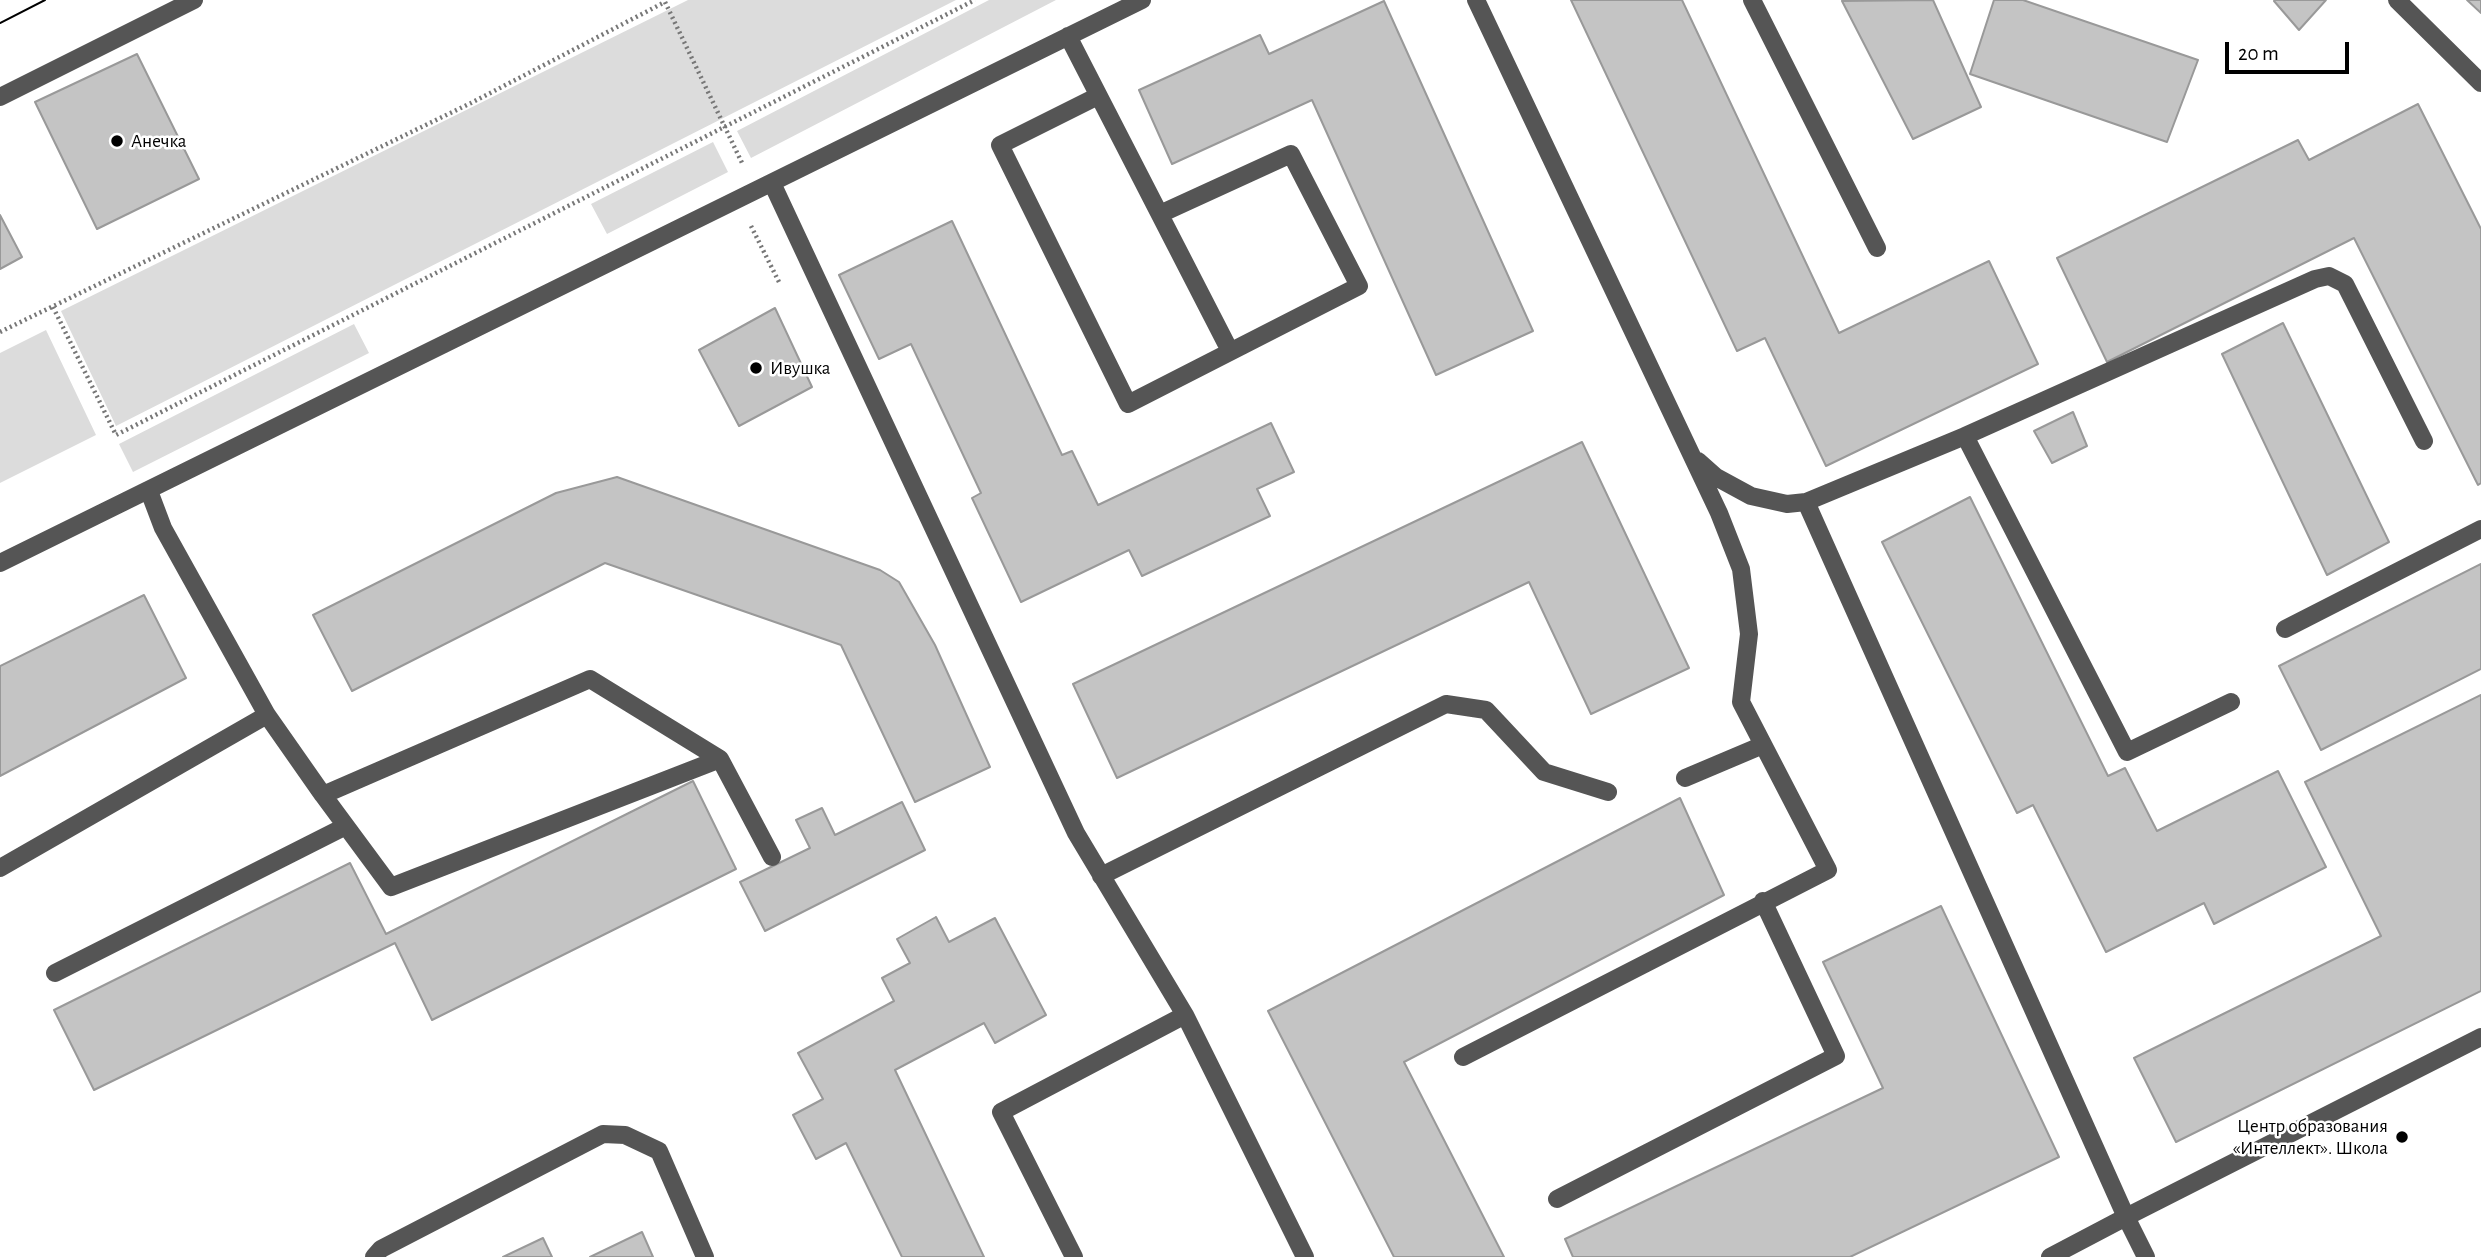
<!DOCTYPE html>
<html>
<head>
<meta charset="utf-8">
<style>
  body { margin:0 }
  #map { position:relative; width:2481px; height:1257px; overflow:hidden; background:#fff; font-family:"Alegreya Sans",sans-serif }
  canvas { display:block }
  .scale { position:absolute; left:2225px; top:42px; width:124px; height:32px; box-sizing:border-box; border:4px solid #000; border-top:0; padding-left:9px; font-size:21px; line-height:24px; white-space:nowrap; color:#000; -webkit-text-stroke:5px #fff; paint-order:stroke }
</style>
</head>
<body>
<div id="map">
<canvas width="2481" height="1257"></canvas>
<div class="scale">20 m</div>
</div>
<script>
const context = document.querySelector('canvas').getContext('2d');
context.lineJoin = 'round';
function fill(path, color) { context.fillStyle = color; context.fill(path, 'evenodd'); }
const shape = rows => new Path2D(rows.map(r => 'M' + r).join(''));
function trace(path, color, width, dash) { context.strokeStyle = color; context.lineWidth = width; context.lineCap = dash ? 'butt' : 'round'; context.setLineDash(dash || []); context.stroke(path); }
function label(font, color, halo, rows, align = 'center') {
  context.font = font + ' "Alegreya Sans",sans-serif'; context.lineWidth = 5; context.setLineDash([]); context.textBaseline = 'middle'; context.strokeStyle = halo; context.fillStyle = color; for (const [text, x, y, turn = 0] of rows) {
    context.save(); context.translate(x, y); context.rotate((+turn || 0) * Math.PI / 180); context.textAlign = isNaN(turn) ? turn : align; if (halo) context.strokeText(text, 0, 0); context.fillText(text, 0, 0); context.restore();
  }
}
fill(shape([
  [688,0,956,0,116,426,61,311],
  [989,0,1056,0,751,158,737,131],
  [713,142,728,172,607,234,591,204],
  [354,324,369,353,133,472,119,444],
  [46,330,96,435,0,483,0,353]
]), '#dcdcdc');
const building = shape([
  [1571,0,1682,0,1839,333,1989,261,2038,364,1826,466,1765,338,1737,351,1571,0],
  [1933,0,1981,107,1913,139,1842,1,1933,0],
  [1994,0,2023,0,2198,60,2167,142,1970,74,1994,0],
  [2326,0,2299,30,2274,1,2275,0,2326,0],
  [2467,0,2481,0,2481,13,2467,0],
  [1384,1,1533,331,1436,375,1312,100,1172,164,1139,90,1260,35,1269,54,1384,1],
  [137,54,199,179,97,229,35,102,137,54],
  [2418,104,2481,229,2481,483,2478,485,2354,238,2107,362,2057,258,2298,140,2309,160,2418,104],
  [0,215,22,257,0,269,0,215],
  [952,221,1062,455,1072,451,1098,505,1271,423,1294,472,1257,489,1270,516,1142,576,1129,550,1021,602,972,498,981,493,911,344,879,359,839,275,952,221],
  [775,308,812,387,739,426,699,350,775,308],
  [2283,323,2389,542,2327,575,2222,354,2283,323],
  [2073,412,2087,446,2052,463,2034,431,2073,412],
  [1582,442,1689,668,1591,714,1529,582,1117,778,1073,684,1582,442],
  [617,477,880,570,899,582,935,645,990,767,915,802,841,645,605,563,352,691,313,615,556,493,617,477],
  [1970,497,2108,776,2125,768,2157,831,2278,771,2326,867,2214,924,2204,903,2106,952,2033,805,2017,813,1882,542,1970,497],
  [2481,564,2481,669,2321,750,2279,666,2481,564],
  [144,595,186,678,0,776,0,666,144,595],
  [2481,695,2481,991,2176,1142,2134,1058,2381,936,2305,782,2481,695],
  [693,781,736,869,432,1020,395,943,94,1090,54,1010,350,863,386,934,693,781],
  [1680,798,1724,895,1404,1062,1504,1257,1394,1257,1268,1011,1680,798],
  [902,802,925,850,765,931,740,882,810,848,796,820,822,808,835,835,902,802],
  [1941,906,2059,1157,1850,1257,1573,1257,1565,1239,1883,1088,1823,962,1941,906],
  [936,917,949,942,995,918,1046,1015,995,1043,984,1023,895,1070,984,1257,902,1257,846,1143,816,1159,793,1115,823,1099,798,1053,894,1001,882,978,910,963,897,939,936,917],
  [642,1232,653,1257,590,1257,642,1232],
  [543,1238,552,1257,503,1257,543,1238]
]);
fill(building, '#c4c4c4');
trace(building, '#999', 2);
trace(shape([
  [751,226,779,282],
  [53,307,116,435,975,0],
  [0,332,471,103,665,2,743,165]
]), '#777', 4.5, [2, 3.5]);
trace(shape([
  [1752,0,1877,248],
  [2397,0,2481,83],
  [1068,36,1230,351],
  [1098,96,1000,145,1128,404,1359,286,1291,154,1160,214],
  [0,97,194,0],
  [772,183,1076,833,1185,1015,1305,1257],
  [1965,436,2315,279,2329,276,2345,284,2424,441],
  [1698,461,1716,477,1751,496,1787,504,1806,502,1965,436,2127,752,2231,702],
  [149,491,163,528,267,715,323,795,391,887,720,759,590,679,323,795],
  [1806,502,2126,1217,2050,1257],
  [0,563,1142,0],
  [2285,629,2481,529],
  [720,759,772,857],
  [1685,778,1763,745],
  [0,868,267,715],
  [1101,876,1446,704,1486,710,1544,772,1608,792],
  [55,973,346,826],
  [1463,1057,1828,870,1741,702,1749,634,1741,569,1719,513,1476,0],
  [1557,1199,1836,1056,1763,901],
  [374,1257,381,1249,603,1134,625,1135,659,1151,705,1257],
  [1074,1257,1001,1112,1185,1015],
  [2146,1257,2126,1217,2481,1037]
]), '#555', 18);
trace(shape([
  [0,23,45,0]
]), '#000', 2);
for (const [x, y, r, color] of [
  [117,141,7,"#000"],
  [756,368,7,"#000"],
  [2402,1137,7,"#000"]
]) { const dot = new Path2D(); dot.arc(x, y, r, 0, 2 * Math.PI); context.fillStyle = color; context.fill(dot); trace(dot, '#fff', 2.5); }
label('19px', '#000', '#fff', [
  ["Анечка",131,141],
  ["Ивушка",770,368],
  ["Центр образования",2388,1126,"right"],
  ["«Интеллект». Школа",2388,1148,"right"]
], 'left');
</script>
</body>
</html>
